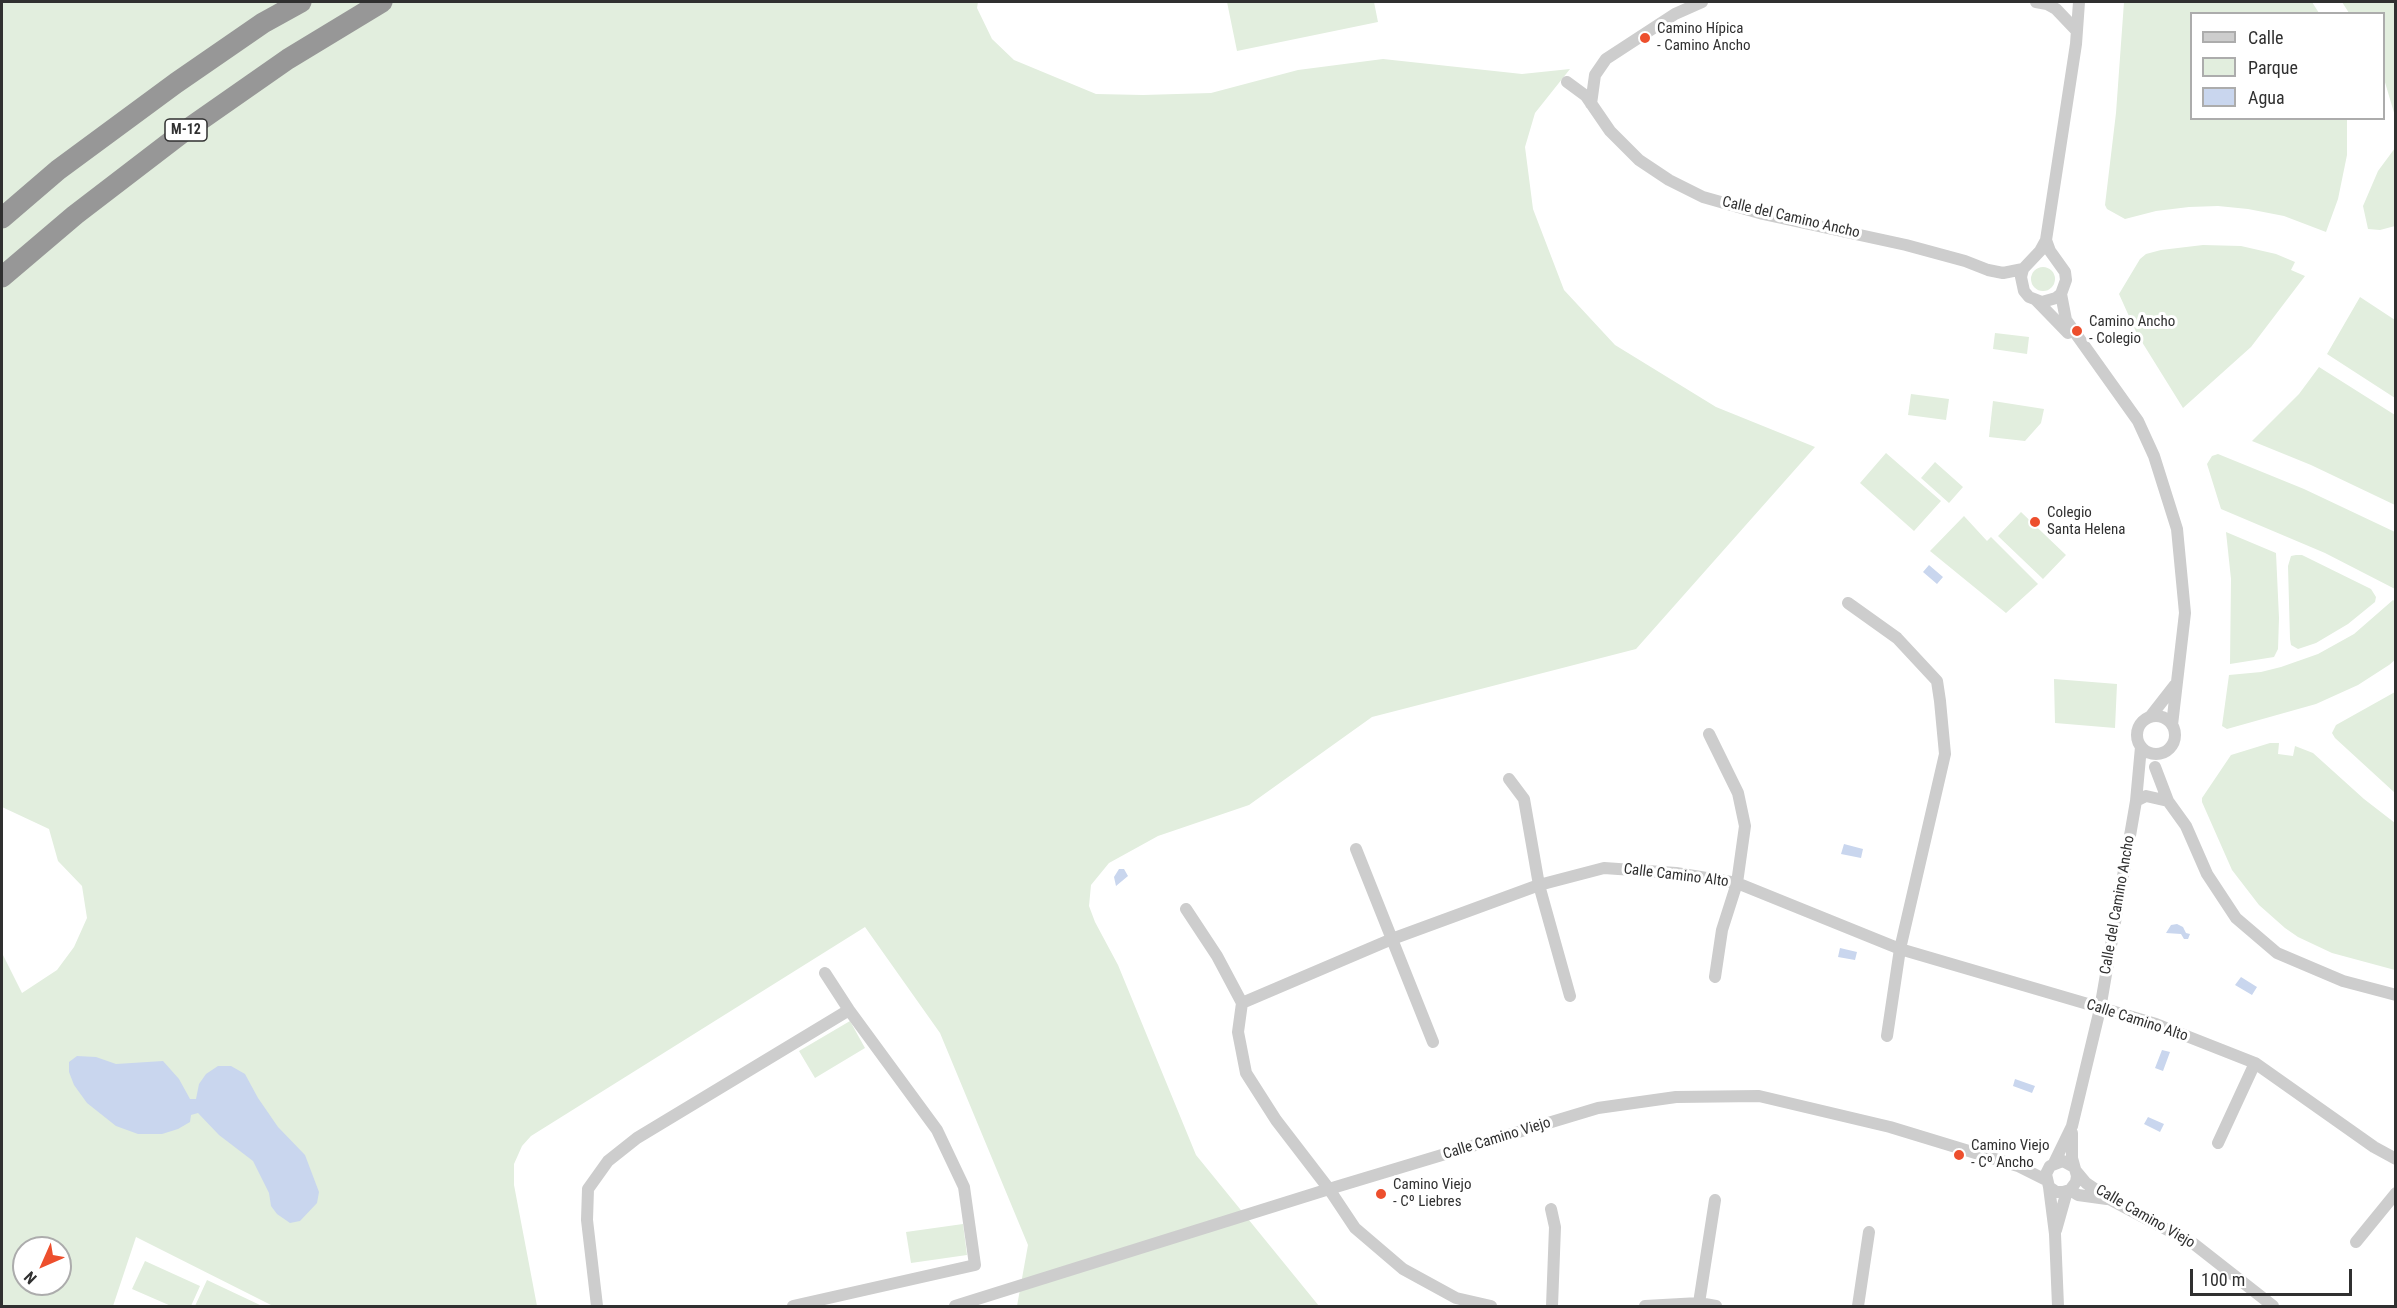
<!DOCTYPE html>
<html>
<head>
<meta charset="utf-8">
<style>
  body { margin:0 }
  #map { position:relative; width:2397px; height:1308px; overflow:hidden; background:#fff; font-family:"Roboto Condensed",sans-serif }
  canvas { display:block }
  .frame { position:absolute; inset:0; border:3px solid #303030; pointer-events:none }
  .legend { position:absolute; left:2190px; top:12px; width:195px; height:108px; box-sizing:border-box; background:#fff; border:2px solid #acacac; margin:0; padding:8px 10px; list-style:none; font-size:18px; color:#303030 }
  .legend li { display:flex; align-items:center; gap:12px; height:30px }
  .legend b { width:30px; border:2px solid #acacac }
  .north { position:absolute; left:12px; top:1236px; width:60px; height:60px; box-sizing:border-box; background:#fff; border:2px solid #acacac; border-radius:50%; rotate:225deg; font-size:16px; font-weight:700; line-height:24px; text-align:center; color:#303030 }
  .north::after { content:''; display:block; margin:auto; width:21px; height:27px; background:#ed4f2d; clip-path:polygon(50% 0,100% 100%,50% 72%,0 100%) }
  .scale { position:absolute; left:2190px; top:1269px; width:162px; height:27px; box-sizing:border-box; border:3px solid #303030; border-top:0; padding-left:8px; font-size:18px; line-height:21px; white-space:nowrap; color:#303030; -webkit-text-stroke:4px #fff; paint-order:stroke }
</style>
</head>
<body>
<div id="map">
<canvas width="2397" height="1308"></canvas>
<div class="frame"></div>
<ul class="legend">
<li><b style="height:8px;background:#cdcdcd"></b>Calle</li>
<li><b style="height:16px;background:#e2eede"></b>Parque</li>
<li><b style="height:16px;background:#c9d6ee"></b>Agua</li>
</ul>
<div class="north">N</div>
<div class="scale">100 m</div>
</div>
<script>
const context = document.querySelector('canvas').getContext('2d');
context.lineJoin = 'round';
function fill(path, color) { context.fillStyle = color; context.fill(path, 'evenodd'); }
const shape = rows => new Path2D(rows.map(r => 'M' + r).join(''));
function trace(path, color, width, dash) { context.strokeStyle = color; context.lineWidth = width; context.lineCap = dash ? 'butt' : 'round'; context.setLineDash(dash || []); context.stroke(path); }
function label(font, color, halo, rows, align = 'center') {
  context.font = font + ' "Roboto Condensed",sans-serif'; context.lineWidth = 6; context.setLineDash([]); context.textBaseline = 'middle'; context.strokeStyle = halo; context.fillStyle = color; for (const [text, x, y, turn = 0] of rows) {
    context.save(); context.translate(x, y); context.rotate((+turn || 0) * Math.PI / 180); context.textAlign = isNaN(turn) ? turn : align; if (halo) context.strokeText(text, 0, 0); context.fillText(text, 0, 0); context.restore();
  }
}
fill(shape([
  [2,2,978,2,977,8,992,39,1014,60,1096,94,1143,95,1211,93,1298,70,1383,59,1522,74,1570,69,1535,113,1525,147,1533,209,1564,290,1615,345,1716,407,1815,447,1636,649,1372,717,1249,805,1158,836,1109,863,1091,885,1089,906,1095,922,1118,965,1196,1155,1319,1306,1017,1306,1028,1245,940,1033,865,927,531,1136,522,1146,514,1164,514,1185,537,1306,273,1306,136,1237,113,1306,2,1306,2,953,22,993,57,970,74,947,87,918,82,886,58,861,49,829,2,807],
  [24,1248,60,1248,60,1284,24,1284],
  [1227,2,1374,2,1378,22,1237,51],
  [2124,2,2312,2,2319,13,2192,14,2192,118,2347,119,2347,155,2338,199,2326,232,2284,216,2248,209,2218,206,2189,207,2156,211,2125,219,2107,209,2105,205,2116,113],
  [2342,2,2395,2,2395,116,2384,79,2384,14,2349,13],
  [2395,139,2395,226,2380,230,2368,229,2363,206,2378,171,2395,148],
  [2203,245,2241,246,2276,254,2295,262,2291,270,2305,276,2251,347,2183,408,2137,334,2119,294,2140,259,2146,254,2161,250],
  '2031 279a12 12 0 1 1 24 0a12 12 0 1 1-24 0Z',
  [2360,297,2395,320,2395,398,2327,354],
  [1995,333,2029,337,2027,354,1993,349],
  [2319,367,2395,415,2395,505,2311,465,2252,441,2299,394],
  [1911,394,1949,399,1946,420,1908,415],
  [1993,401,2044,409,2041,423,2025,441,1989,437],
  [1886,453,1941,501,1914,531,1860,483],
  [2218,454,2304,489,2395,532,2395,589,2325,553,2221,509,2207,464,2212,456],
  [1935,462,1963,487,1949,503,1921,478],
  [2021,512,2066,555,2043,579,1998,536],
  [1964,516,1987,541,1991,537,2038,584,2006,613,1930,551],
  [2226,532,2276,553,2279,618,2278,649,2274,657,2230,664,2231,579],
  [2296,555,2302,555,2371,589,2376,597,2375,602,2348,624,2316,643,2298,649,2291,645,2290,639,2288,566,2291,556],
  [2393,600,2396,602,2395,660,2389,665,2358,685,2316,704,2227,729,2222,726,2229,675,2261,672,2281,667,2318,654,2354,634],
  [2054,679,2117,684,2115,728,2055,723],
  [2395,692,2395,793,2335,738,2332,733,2336,725],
  [2270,743,2279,743,2278,754,2293,756,2295,746,2313,753,2364,799,2395,823,2395,970,2332,953,2298,937,2285,928,2259,905,2232,870,2202,802,2202,798,2231,755],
  [850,1021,865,1048,815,1078,799,1051],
  [963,1224,967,1255,911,1263,906,1232],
  [145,1261,200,1286,191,1306,171,1306,132,1289],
  [207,1280,260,1305,260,1306,195,1306]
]), '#e2eede');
fill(shape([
  [1929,565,1943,577,1937,584,1923,572],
  [1844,844,1863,849,1861,858,1841,854],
  [1119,869,1124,869,1128,876,1116,886,1114,877],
  [2177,924,2183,927,2186,933,2190,934,2188,939,2184,939,2181,934,2166,933,2171,925],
  [1840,948,1857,952,1855,960,1838,957],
  [2241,977,2257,987,2252,995,2235,985],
  [2162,1050,2170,1052,2163,1071,2155,1068],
  [77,1056,96,1057,116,1064,163,1061,179,1079,190,1099,196,1099,199,1084,206,1074,218,1066,231,1066,245,1074,258,1098,278,1127,305,1155,319,1192,317,1203,300,1221,290,1223,277,1214,271,1206,269,1193,253,1161,219,1135,198,1113,191,1115,190,1122,178,1129,162,1134,138,1134,116,1126,87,1103,74,1085,69,1072,69,1062],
  [2015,1079,2035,1086,2032,1093,2013,1086],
  [2148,1117,2164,1124,2160,1132,2144,1124]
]), '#c9d6ee');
trace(shape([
  [2036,2,2047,4,2056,9,2076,30],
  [1567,82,1586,96,1610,131,1639,160,1669,180,1703,197,1763,214,1906,245,1965,261,1988,270,2003,273,2023,269],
  [1591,104,1595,75,1606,59,1675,14,1702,2],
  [2046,240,2050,251,2065,272,2066,280,2061,294,2056,298,2042,302,2029,297,2024,291,2021,277,2023,269,2040,251,2046,240,2076,44,2079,2],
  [2061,294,2066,320,2138,421,2154,456,2177,529,2185,613,2172,725],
  [2036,300,2068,333],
  [1848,603,1897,638,1937,681,1940,701,1945,754,1900,949,1887,1036],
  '2137 735a19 19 0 1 1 38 0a19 19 0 1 1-38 0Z',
  [2150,717,2175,685],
  [1709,734,1738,793,1745,826,1737,883,1722,930,1715,977],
  [2155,767,2168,801,2186,826,2207,874,2236,918,2277,953,2343,981,2396,995],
  [1509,779,1524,799,1539,885,1570,996],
  [2136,801,2146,796,2168,801],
  [1356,849,1433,1042],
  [1186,909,1217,956,1242,1003],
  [2072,1133,2072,1158,2077,1176,2076,1182,2070,1190,2063,1192,2056,1192,2049,1187,2046,1174,2050,1166,2063,1161,2074,1167],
  [2218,1143,2255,1063],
  [2054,1163,2072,1126,2100,1009,2136,801,2141,747],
  [2076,1171,2086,1183,2111,1200,2194,1244,2273,1306],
  [2049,1187,2055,1234,2058,1306],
  [2070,1190,2078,1195,2107,1199],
  [1551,1209,1555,1227,1552,1306],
  [2056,1230,2067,1191],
  [2356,1242,2396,1193],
  [1699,1303,1715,1200],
  [597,1306,587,1220,588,1189,608,1161,637,1138,849,1010],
  [793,1306,975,1265,964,1187,937,1130,849,1010,825,973],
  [955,1306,1329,1189,1598,1108,1676,1097,1759,1096,1890,1127,2018,1166,2046,1180],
  [1491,1306,1456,1298,1403,1269,1355,1228,1329,1189,1276,1120,1246,1073,1238,1032,1242,1003,1392,939,1539,885,1604,868,1676,873,1737,883,1900,949,2156,1024,2255,1063,2374,1147,2396,1159],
  [1645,1306,1699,1303,1716,1306],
  [1858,1306,1869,1232]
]), '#cdcdcd', 12);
trace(shape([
  [2,218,58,170,176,83,263,23,301,2],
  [2,277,75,215,182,133,288,59,382,2]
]), '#979797', 21);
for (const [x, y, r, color] of [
  [1645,38,6,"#ed4f2d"],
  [2077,331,6,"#ed4f2d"],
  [2035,522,6,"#ed4f2d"],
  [1959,1155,6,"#ed4f2d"],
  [1381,1194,6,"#ed4f2d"]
]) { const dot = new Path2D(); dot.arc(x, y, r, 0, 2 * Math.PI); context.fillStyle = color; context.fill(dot); trace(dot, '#fff', 2); }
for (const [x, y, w] of [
  [186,130,42]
]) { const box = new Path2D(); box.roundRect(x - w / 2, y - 11, w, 22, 4.5); context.fillStyle = '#fff'; context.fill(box); trace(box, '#303030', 1.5); }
label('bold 14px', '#303030', null, [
  ["M-12",186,130]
]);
label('15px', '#303030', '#fff', [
  ["Camino Hípica",1657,29],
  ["- Camino Ancho",1657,46],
  ["Camino Ancho",2089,322],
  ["- Colegio",2089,339],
  ["Colegio",2047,513],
  ["Santa Helena",2047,530],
  ["Camino Viejo",1971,1146],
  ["- Cº Ancho",1971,1163],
  ["Camino Viejo",1393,1185],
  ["- Cº Liebres",1393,1202]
], 'left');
label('15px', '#303030', '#fff', [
  ["Calle del Camino Ancho",1791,218,13],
  ["Calle Camino Alto",1676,876,7],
  ["Calle del Camino Ancho",2118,905,-80],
  ["Calle Camino Alto",2137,1021,18],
  ["Calle Camino Viejo",1497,1139,-17],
  ["Calle Camino Viejo",2145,1217,30]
]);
</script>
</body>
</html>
